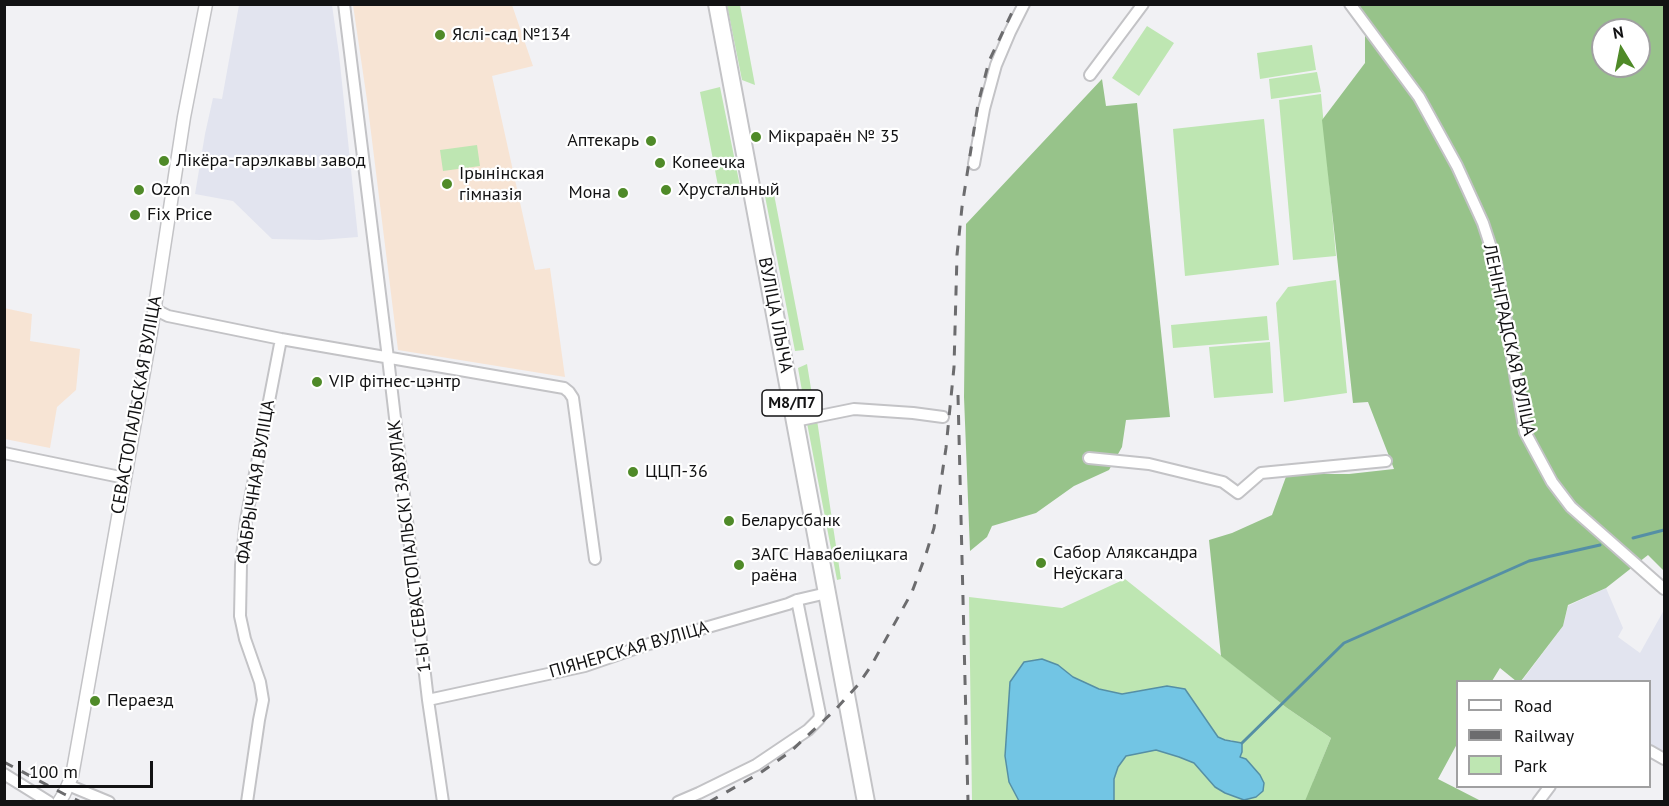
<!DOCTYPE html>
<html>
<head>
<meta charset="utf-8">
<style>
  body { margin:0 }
  #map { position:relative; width:1669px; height:806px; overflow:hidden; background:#f1f1f4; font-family:"PT Sans",sans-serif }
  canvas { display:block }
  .frame { position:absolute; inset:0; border:6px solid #121213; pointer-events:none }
  .legend { position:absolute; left:1456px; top:680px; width:195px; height:108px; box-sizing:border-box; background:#fff; border:2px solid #a0a0a1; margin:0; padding:8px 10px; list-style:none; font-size:18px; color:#121213 }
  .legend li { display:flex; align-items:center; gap:12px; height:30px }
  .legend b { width:30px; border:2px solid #a0a0a1 }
  .north { position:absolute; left:1591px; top:18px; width:60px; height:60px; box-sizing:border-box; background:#fff; border:2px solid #a0a0a1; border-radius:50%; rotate:350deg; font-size:16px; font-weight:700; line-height:24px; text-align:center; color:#121213 }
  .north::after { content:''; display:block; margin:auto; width:21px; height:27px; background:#4f8a28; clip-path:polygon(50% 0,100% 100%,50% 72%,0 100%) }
  .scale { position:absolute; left:18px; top:761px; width:135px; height:27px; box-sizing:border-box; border:3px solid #121213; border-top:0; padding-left:8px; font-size:18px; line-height:21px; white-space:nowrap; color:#121213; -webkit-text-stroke:4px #fff; paint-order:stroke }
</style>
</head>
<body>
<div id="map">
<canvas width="1669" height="806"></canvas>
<div class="frame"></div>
<ul class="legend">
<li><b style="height:8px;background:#fff"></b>Road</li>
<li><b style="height:8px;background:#6c6c6e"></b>Railway</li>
<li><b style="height:16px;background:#bee6b2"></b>Park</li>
</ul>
<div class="north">N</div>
<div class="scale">100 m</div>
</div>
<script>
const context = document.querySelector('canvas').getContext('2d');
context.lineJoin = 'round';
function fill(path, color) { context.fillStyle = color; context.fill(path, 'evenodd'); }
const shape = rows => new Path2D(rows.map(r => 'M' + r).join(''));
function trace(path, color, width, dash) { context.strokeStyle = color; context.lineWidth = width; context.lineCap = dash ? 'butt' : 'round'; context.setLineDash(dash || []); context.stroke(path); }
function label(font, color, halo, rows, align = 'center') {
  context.font = font + ' "PT Sans",sans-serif'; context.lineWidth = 4.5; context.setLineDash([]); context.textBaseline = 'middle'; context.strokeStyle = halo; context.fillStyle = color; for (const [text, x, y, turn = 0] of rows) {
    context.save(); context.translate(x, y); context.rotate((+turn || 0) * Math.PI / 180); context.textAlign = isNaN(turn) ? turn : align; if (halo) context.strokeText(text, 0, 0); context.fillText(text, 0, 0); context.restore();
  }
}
fill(shape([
  [239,5,332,5,339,54,358,237,320,240,272,239,233,201,195,194,205,134,213,98,222,99],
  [1606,588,1623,628,1618,637,1640,653,1664,610,1664,755,1650,746,1650,682,1521,682,1563,626,1568,606]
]), '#e2e4ef');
fill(shape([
  [353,5,512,5,533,66,492,76,535,270,550,268,565,377,398,350,367,100],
  [4,308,32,314,30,341,80,349,76,390,57,407,50,448,5,439]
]), '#f7e4d4');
fill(shape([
  [727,5,740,5,755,85,742,80],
  [1147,26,1174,43,1139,96,1112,78],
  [1312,45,1316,70,1260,79,1257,53],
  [1317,72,1321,92,1271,99,1269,79],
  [720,87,740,186,719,191,700,92],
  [1321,94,1336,256,1293,260,1279,100],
  [1264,119,1279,265,1185,276,1173,129],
  [477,145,480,166,443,171,440,150],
  [773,189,804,350,795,351,764,191],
  [1336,280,1347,393,1284,402,1276,303,1288,287],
  [1267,316,1269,340,1173,348,1171,325],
  [1270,342,1273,393,1214,398,1209,347],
  [807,364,815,413,806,414,798,368],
  [817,420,841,579,837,580,807,423],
  [1125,579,1287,708,1331,738,1313,782,1473,801,1114,801,1114,779,1118,767,1126,756,1156,750,1179,757,1194,763,1215,787,1225,793,1244,800,1256,797,1263,791,1264,783,1240,758,1232,740,1225,740,1218,737,1185,689,1142,690,1122,694,1099,689,1073,677,1058,665,1010,682,1005,756,1009,782,1019,801,972,801,969,597,1062,608]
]), '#bee6b2');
fill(shape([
  [1352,5,1664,5,1664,571,1648,555,1606,588,1568,605,1563,626,1521,681,1516,681,1500,668,1492,681,1458,682,1457,744,1438,779,1481,801,1305,801,1331,738,1287,708,1221,656,1209,540,1232,533,1272,515,1287,474,1349,474,1394,469,1368,402,1353,403,1322,120,1365,63,1365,35],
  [1603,30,1639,30,1639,66,1603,66],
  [1102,79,1106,106,1137,103,1170,417,1126,420,1122,447,1109,470,1074,486,1036,513,992,526,987,537,970,551,964,397,966,224]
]), '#97c38a');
const water = shape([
  [1042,659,1058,665,1073,677,1099,689,1122,694,1167,686,1185,689,1218,737,1225,740,1242,743,1242,752,1240,757,1246,759,1260,775,1264,783,1263,791,1256,797,1244,800,1225,793,1215,787,1194,763,1179,757,1156,750,1126,756,1118,767,1114,779,1114,801,1019,801,1009,782,1005,756,1010,682,1024,662,1042,659]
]);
fill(water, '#72c5e4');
trace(water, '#558fa5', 1.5);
trace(shape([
  [1633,538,1664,530],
  [1242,743,1344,643,1529,561,1600,545]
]), '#558fa5', 3);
const minor = shape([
  [344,4,388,358,428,700,443,802],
  [1350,4,1419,97,1457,166,1483,223,1496,263,1525,432,1552,482,1571,507,1664,589],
  [1090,75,1143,4],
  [974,164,984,109,996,65,1010,32,1024,4],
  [154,309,168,316,281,339,564,388,569,392,573,398,595,559],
  [795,421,854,409,913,413,943,417],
  [4,453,125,478],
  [1089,458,1149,464,1223,482,1238,493,1261,473,1386,461],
  [428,700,585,666,649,644,788,604,797,600,827,593],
  [1650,751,1664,759],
  [4,774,49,802],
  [68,785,109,802],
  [247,802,259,720,263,700,260,682,245,639,240,616,241,565,246,520,281,339],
  [678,802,699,793,756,765,808,730,819,719,820,714,797,600],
  [1538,802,1550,786]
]);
const tertiary = shape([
  [59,802,64,794,72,776,151,332,184,117,206,4]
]);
const primary = shape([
  [717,4,866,802]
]);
trace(minor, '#c3c3c6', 14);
trace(tertiary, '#c3c3c6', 15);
trace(primary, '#c3c3c6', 20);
trace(minor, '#fff', 10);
trace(tertiary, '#fff', 12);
trace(primary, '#fff', 16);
trace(shape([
  [958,395,968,802],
  [4,762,64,794,81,802],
  [709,802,760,773,790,752,835,710,858,685,871,666,912,592,926,554,934,528,946,448,954,367,957,255,962,207,978,104,989,61,1016,4]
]), '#6c6c6e', 3, [10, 10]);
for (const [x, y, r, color] of [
  [440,35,6,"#4f8a28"],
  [756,137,6,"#4f8a28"],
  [651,141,6,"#4f8a28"],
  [164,161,6,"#4f8a28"],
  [660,163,6,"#4f8a28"],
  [447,184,6,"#4f8a28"],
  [139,190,6,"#4f8a28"],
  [666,190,6,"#4f8a28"],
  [623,193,6,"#4f8a28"],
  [135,215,6,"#4f8a28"],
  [317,382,6,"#4f8a28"],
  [633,472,6,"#4f8a28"],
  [729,521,6,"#4f8a28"],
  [1041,563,6,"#4f8a28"],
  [739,565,6,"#4f8a28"],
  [95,701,6,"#4f8a28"]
]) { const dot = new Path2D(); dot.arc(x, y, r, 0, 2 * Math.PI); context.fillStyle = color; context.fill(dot); trace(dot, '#fff', 2); }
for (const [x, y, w] of [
  [792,403,60]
]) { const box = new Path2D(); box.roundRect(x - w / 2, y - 13, w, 26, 4.5); context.fillStyle = '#fff'; context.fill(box); trace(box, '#121213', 1.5); }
label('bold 16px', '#121213', null, [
  ["М8/П7",792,403]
]);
label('18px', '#121213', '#fff', [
  ["Яслі-сад №134",452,35],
  ["Мікрараён № 35",768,137],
  ["Аптекарь",639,141,"right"],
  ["Лікёра-гарэлкавы завод",176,161],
  ["Копеечка",672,163],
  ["Ірынінская",459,174],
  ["гімназія",459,195],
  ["Ozon",151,190],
  ["Хрустальный",678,190],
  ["Мона",611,193,"right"],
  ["Fix Price",147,215],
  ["VIP фітнес-цэнтр",329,382],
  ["ЦЦП-36",645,472],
  ["Беларусбанк",741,521],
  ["Сабор Аляксандра",1053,553],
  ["Неўскага",1053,574],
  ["ЗАГС Навабеліцкага",751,555],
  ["раёна",751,576],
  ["Пераезд",107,701]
], 'left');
label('18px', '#121213', '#fff', [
  ["ВУЛІЦА ІЛЬІЧА",775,315,79],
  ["ЛЕНІНГРАДСКАЯ ВУЛІЦА",1509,340,78],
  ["СЕВАСТОПАЛЬСКАЯ ВУЛІЦА",137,405,-80],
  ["ФАБРЫЧНАЯ ВУЛІЦА",256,482,-81],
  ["1-Ы СЕВАСТОПАЛЬСКІ ЗАВУЛАК",410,546,-97],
  ["ПІЯНЕРСКАЯ ВУЛІЦА",629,650,-16]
]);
</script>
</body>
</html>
